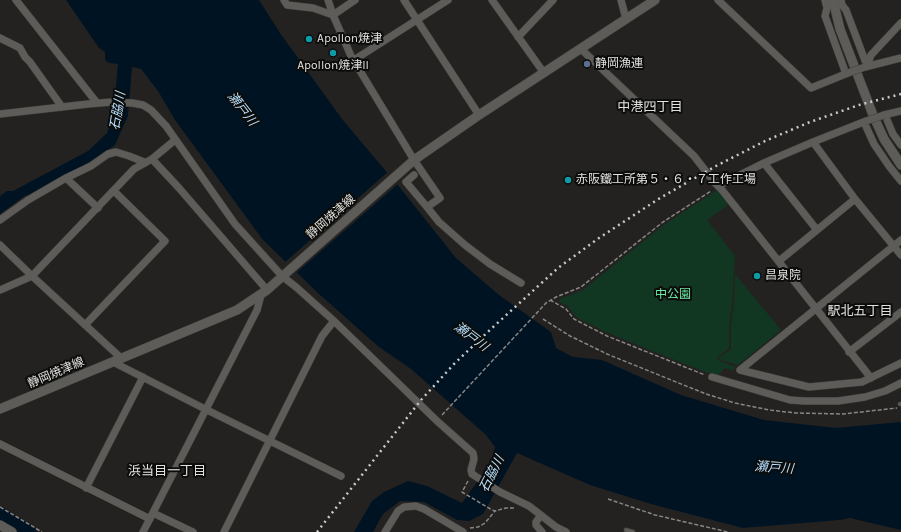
<!DOCTYPE html>
<html>
<head>
<meta charset="utf-8">
<style>
  body { margin:0 }
  canvas { display:block; background:#232220 }
</style>
</head>
<body>
<canvas width="901" height="532"></canvas>
<script>
const context = document.querySelector('canvas').getContext('2d');
context.lineJoin = 'round';
function fill(path, color) { context.fillStyle = color; context.fill(path, 'evenodd'); }
const shape = rows => new Path2D(rows.map(r => 'M' + r).join(''));
function trace(path, color, width, dash) { context.strokeStyle = color; context.lineWidth = width; context.lineCap = dash ? 'butt' : 'round'; context.setLineDash(dash || []); context.stroke(path); }
function label(font, color, halo, rows, align = 'center') {
  context.font = font + ' Karla,"Noto Sans JP",sans-serif'; context.lineWidth = 4; context.setLineDash([]); context.textBaseline = 'middle'; context.strokeStyle = halo; context.fillStyle = color; for (const [text, x, y, turn = 0] of rows) {
    context.save(); context.translate(x, y); context.rotate((+turn || 0) * Math.PI / 180); context.textAlign = isNaN(turn) ? turn : align; if (halo) context.strokeText(text, 0, 0); context.fillText(text, 0, 0); context.restore();
  }
}
fill(shape([
  [719,189,730,203,707,220,735,256,732,303,729,326,729,348,717,358,717,360,736,367,732,370,725,368,717,376,700,370,608,333,576,317,568,306,559,302,560,299,583,290,665,224],
  [735,274,781,330,738,365,718,359,731,349,731,326,734,303]
]), '#113622');
fill(shape([
  [66,0,259,0,280,33,342,119,401,189,456,258,499,295,551,332,556,348,573,357,602,360,681,395,764,420,836,428,901,422,901,530,850,518,840,520,743,528,651,504,590,485,517,453,483,514,469,521,457,520,424,502,400,501,383,514,373,532,354,532,372,501,384,492,408,481,427,486,462,503,490,464,495,447,486,435,411,369,379,347,319,294,263,240,175,120,158,91,141,69,132,67,128,116,115,145,96,158,27,197,26,195,0,214,0,196,7,191,13,191,88,151,107,133,113,119,118,64,109,63,105,60,105,52,99,48]
]), '#001323');
fill(shape([
  [389,171,399,183,295,274,284,263]
]), '#232220');
trace(shape([
  [0,514,29,532]
]), '#001323', 14);
const lane = shape([
  [900,404,901,404],
  [626,530,633,532]
]);
const street = shape([
  [16,0,97,103],
  [284,0,287,5,313,8,333,15,355,0],
  [328,0,333,15,351,56,414,160,440,198,427,207,439,222,465,245,490,264,521,283],
  [404,0,479,115],
  [492,0,544,73],
  [621,0,626,19],
  [718,0,811,88,848,73],
  [825,0,827,8,825,16,846,74],
  [841,0,842,5,846,10,867,66],
  [518,37,553,0],
  [0,38,20,48,25,57,30,62,62,107],
  [581,49,694,156,715,183,722,190,871,378],
  [354,60,448,0],
  [867,66,871,55,901,23],
  [865,67,901,58],
  [0,114,88,104,112,102,132,103,143,105,151,110,166,126,235,224,282,276,296,287,334,321,437,421,473,453,474,459,471,470,472,474,500,492,529,506,556,527,566,532],
  [884,115,901,111],
  [885,115,893,134,901,145],
  [864,122,874,144,889,166,901,181],
  [813,142,855,199,901,255],
  [152,159,179,188,267,290],
  [764,163,817,230],
  [414,175,406,182,427,207],
  [66,178,98,208],
  [718,186,764,163,813,142,866,121],
  [0,220,28,200,66,178,91,166,108,154,116,152,129,156,144,162],
  [901,240,740,370,809,387,862,382,901,363],
  [0,245,32,276,121,358],
  [779,261,855,199],
  [0,290,32,276,134,169,152,159,175,140],
  [85,325,165,241,114,191],
  [849,352,901,312],
  [113,362,205,409,341,476],
  [712,377,790,400,804,401,838,401,865,397,885,391,901,383],
  [0,444,150,519],
  [86,488,143,377],
  [153,513,193,532],
  [541,515,536,522,536,525,542,532],
  [143,532,257,310,261,295],
  [224,532,322,336,334,321],
  [385,532,398,511,404,507,416,506,424,509,463,532]
]);
const secondary = shape([
  [833,0,840,29,873,115,884,139,901,165],
  [0,409,237,310,267,290,414,160,479,115,655,0],
  [0,525,12,532]
]);
trace(lane, '#3f3f3c', 5);
trace(street, '#3f3f3c', 8);
trace(secondary, '#3f3f3c', 10);
trace(shape([
  [550,300,566,309,574,319,607,336,705,375],
  [543,319,570,336,607,354,706,394,735,403,769,410,796,413,843,414,897,408],
  [442,415,546,303,556,297,581,287,663,222,711,191],
  [468,481,462,492,492,510,495,511,506,508,514,508],
  [608,499,655,515,728,532],
  [0,507,42,532],
  [470,528,478,527,485,523,495,511]
]), '#868684', 1.5, [4, 2]);
trace(lane, '#5d5c59', 3.5);
trace(street, '#5d5c59', 7);
trace(secondary, '#5d5c59', 9);
trace(shape([
  [317,532,421,400,455,363,492,328,558,268,599,238,660,198,716,166,765,141,810,122,859,105,901,94]
]), '#c9c9c7', 2.5, [2, 4]);
const streetBridge = shape([
  [848,73,865,67],
  [866,121,884,115]
]);
trace(streetBridge, '#3f3f3c', 8, []);
trace(streetBridge, '#5d5c59', 7);
for (const [x, y, r, color] of [
  [309,39,4,"#0f9aa8"],
  [333,53,4,"#0f9aa8"],
  [587,64,4,"#5c6f8a"],
  [568,180,4,"#0f9aa8"],
  [757,276,4,"#0f9aa8"]
]) { const dot = new Path2D(); dot.arc(x, y, r, 0, 2 * Math.PI); context.fillStyle = color; context.fill(dot); trace(dot, '#0c0c0a', 1.5); }
label('12px', '#e1e1df', '#0c0c0a', [
  ["Apollon焼津",317,39],
  ["静岡漁連",595,64],
  ["Apollon焼津II",333,66,"center"],
  ["赤阪鐵工所第５・６・７工作工場",576,180],
  ["昌泉院",765,276]
], 'left');
label('12px', '#e1e1df', '#0c0c0a', [
  ["静岡焼津線",331,217,-41],
  ["静岡焼津線",56,373,-23]
]);
label('12px', '#6beaa5', '#0c0c0a', [
  ["中公園",673,295]
]);
label('13px', '#e1e1df', '#0c0c0a', [
  ["中港四丁目",650,107],
  ["駅北五丁目",860,311],
  ["浜当目一丁目",167,471]
]);
label('italic 13px', '#b6dffd', '#0c0c0a', [
  ["瀬戸川",242,109,52],
  ["石脇川",118,111,-81],
  ["瀬戸川",471,337,37],
  ["瀬戸川",774,468,4],
  ["石脇川",492,474,-63]
]);
</script>
</body>
</html>
